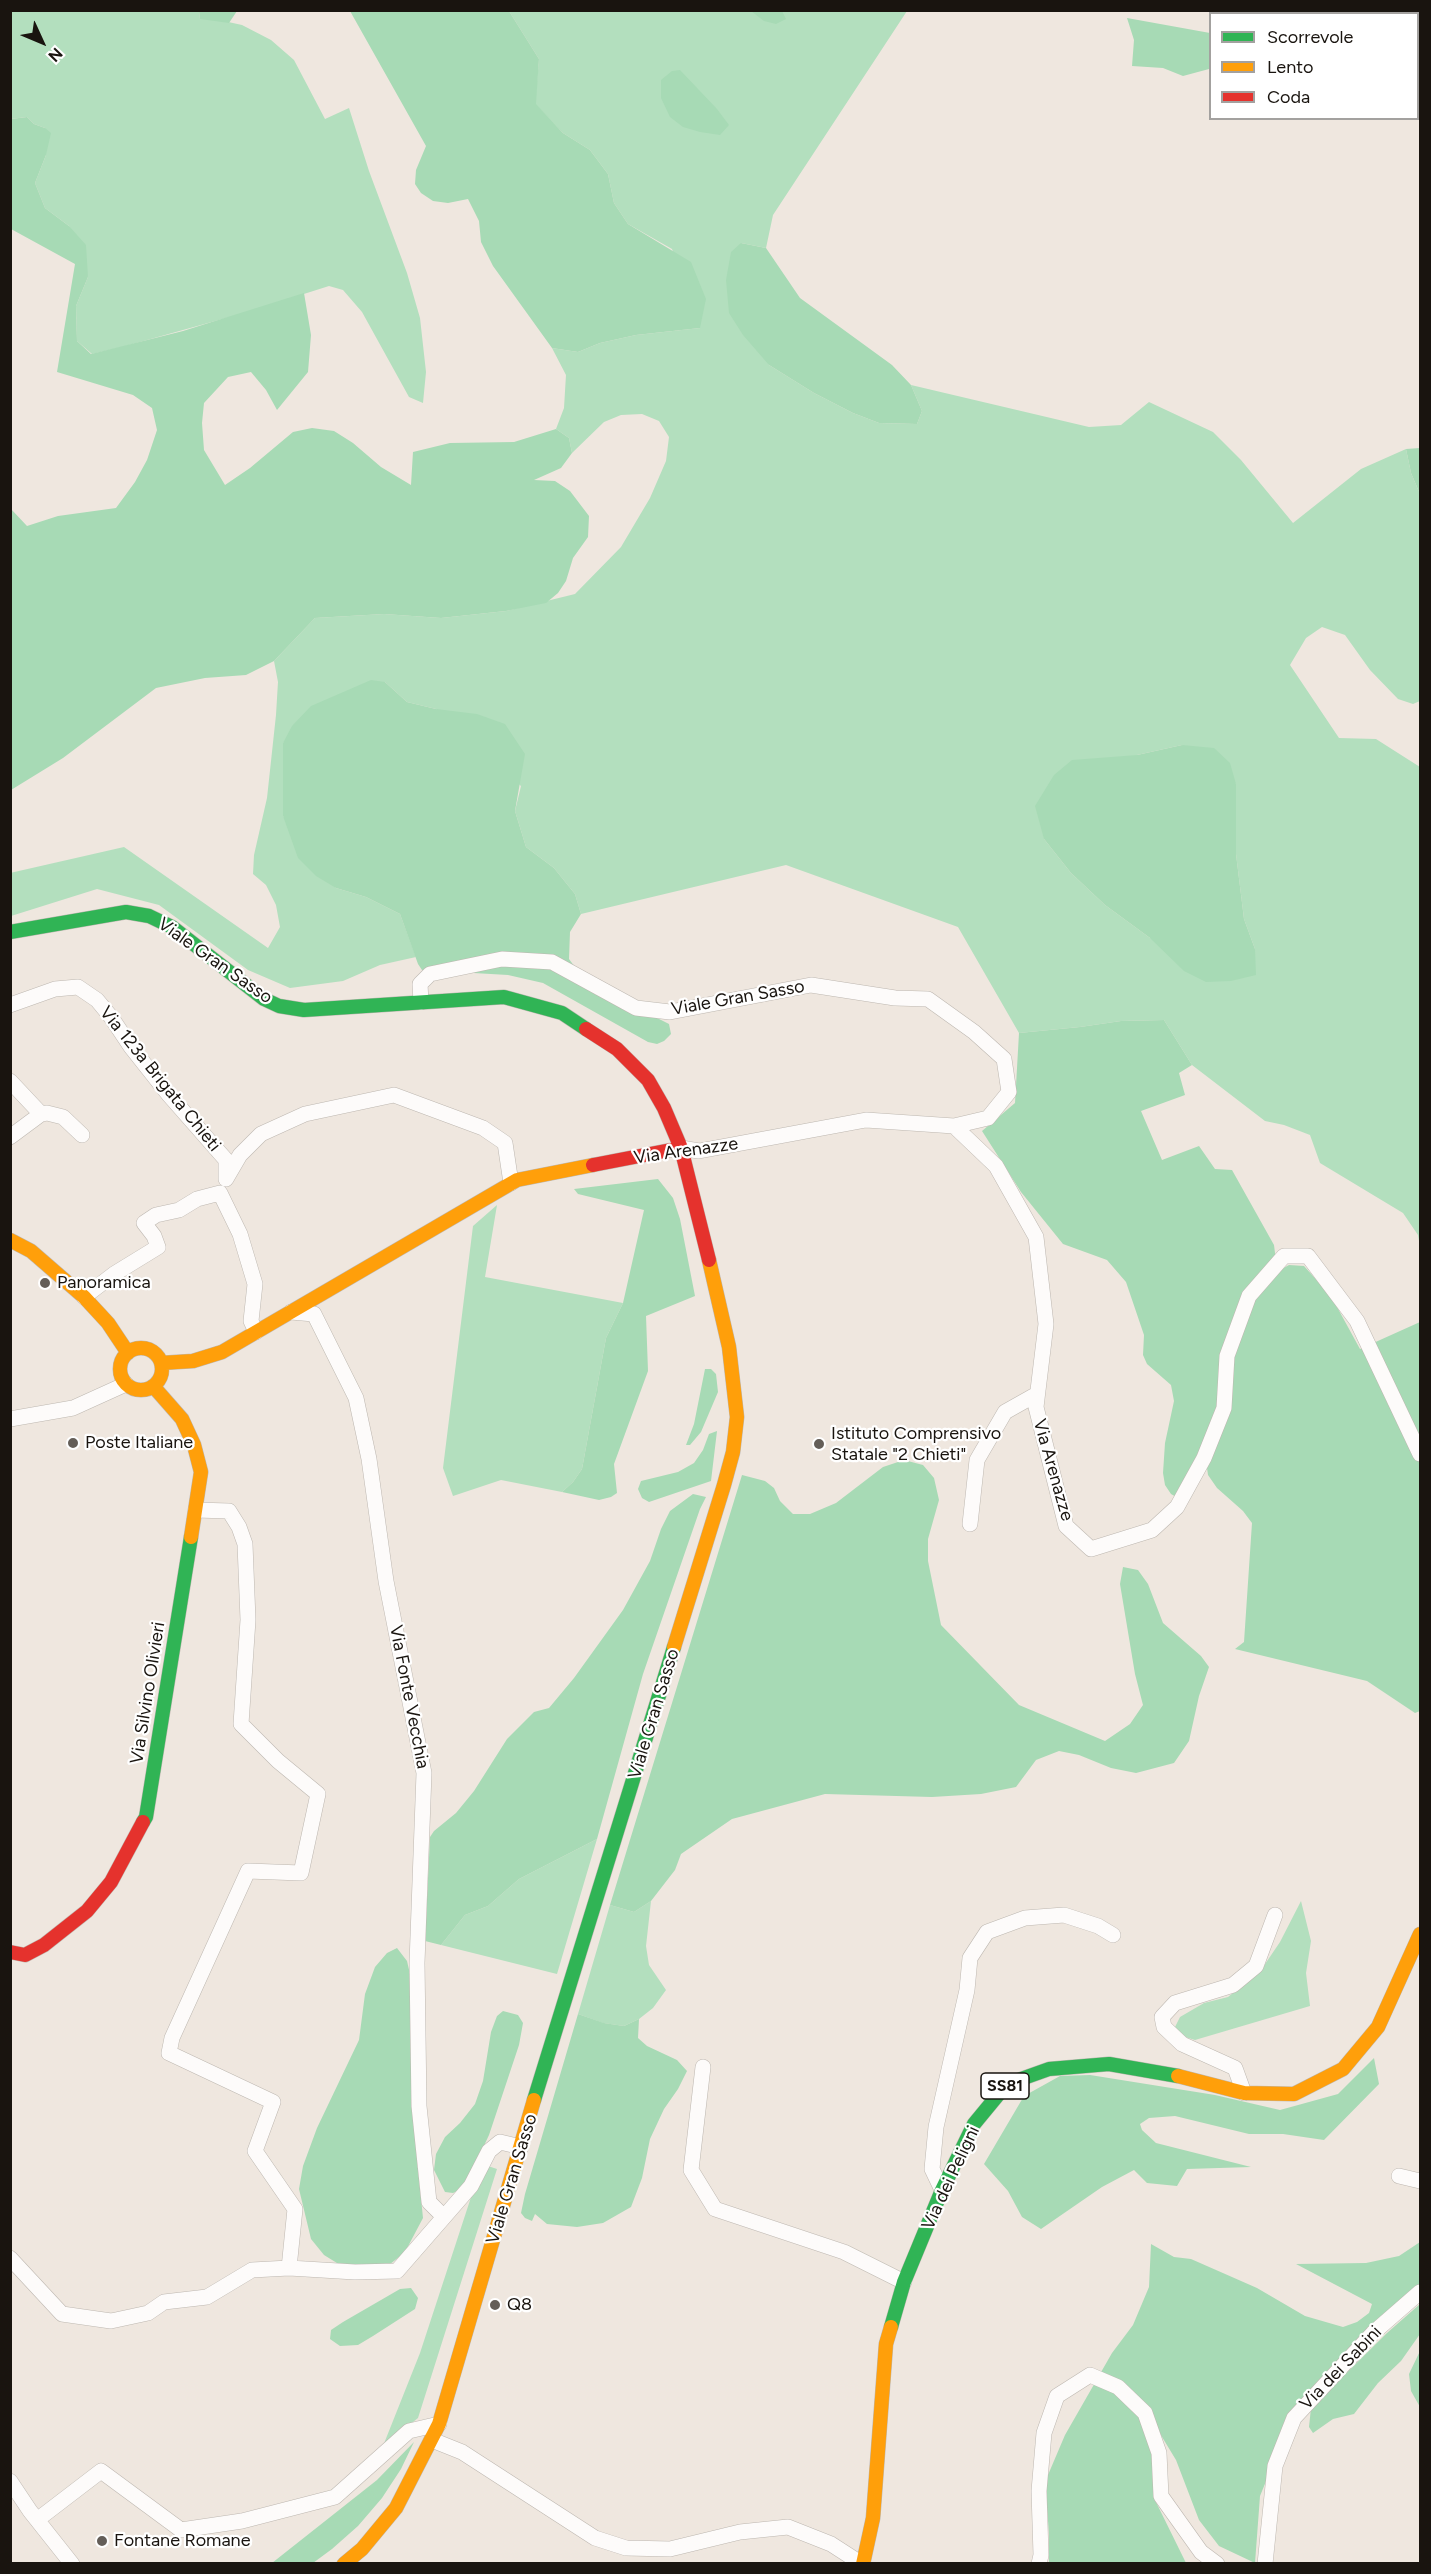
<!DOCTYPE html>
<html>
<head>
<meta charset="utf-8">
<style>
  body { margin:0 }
  #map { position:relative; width:1431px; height:2574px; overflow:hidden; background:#efe7df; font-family:Figtree,sans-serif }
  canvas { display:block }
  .frame { position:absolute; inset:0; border:12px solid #19140f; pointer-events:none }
  .legend { position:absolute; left:1209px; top:12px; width:210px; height:108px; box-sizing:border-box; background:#fff; border:2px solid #a3a19f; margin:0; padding:8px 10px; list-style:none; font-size:18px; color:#19140f }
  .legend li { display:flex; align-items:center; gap:12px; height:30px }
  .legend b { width:30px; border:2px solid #a3a19f }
  .north { position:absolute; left:12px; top:12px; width:60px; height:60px; -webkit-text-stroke:4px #fff; paint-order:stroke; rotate:134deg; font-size:16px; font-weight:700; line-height:24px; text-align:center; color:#19140f }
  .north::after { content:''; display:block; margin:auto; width:21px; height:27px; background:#19140f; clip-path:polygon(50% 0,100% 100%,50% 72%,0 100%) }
</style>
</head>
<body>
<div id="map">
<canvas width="1431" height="2574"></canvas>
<div class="frame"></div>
<ul class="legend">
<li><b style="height:8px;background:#30b455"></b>Scorrevole</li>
<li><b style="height:8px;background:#ff9f0a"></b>Lento</li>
<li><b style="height:8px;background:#e5322d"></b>Coda</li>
</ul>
<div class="north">N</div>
</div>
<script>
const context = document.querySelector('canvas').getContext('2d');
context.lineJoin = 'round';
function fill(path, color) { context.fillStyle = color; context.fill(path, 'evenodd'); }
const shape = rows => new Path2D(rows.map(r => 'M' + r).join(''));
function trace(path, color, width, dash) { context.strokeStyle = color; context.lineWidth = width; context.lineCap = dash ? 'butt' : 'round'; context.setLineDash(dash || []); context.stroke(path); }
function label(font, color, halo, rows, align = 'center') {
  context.font = font + ' Figtree,sans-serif'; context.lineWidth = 4.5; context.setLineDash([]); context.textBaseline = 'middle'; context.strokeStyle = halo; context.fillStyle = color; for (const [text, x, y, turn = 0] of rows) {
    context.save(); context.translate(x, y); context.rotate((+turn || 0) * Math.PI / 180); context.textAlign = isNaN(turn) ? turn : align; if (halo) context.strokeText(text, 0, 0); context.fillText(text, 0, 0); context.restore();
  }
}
fill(shape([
  [11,11,199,11,200,19,210,18,242,25,271,40,294,60,325,119,349,108,369,171,407,273,420,318,426,372,423,403,409,397,362,312,343,290,329,286,244,313,122,347,92,354,77,341,76,306,88,277,69,226,45,208,35,183,46,155,45,128,34,124,27,117,11,119],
  [509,11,907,11,773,215,766,248,741,243,769,365,814,393,853,413,879,423,917,424,922,411,911,385,1089,427,1121,425,1149,402,1213,432,1241,460,1293,523,1361,469,1406,449,1411,473,1420,494,1420,701,1413,704,1398,699,1370,670,1345,635,1322,627,1306,638,1290,665,1339,738,1376,739,1420,767,1420,1247,1418,1235,1403,1213,1320,1163,1310,1135,1284,1125,1265,1121,1192,1065,1164,1020,1121,1021,1080,1027,1019,1033,958,927,786,865,581,914,575,894,554,868,526,847,515,811,521,786,436,709,407,702,385,682,283,743,283,816,336,888,366,897,400,914,416,957,380,965,343,981,290,988,248,970,159,905,97,889,11,916,10,873,124,847,268,948,280,927,276,905,266,885,253,874,254,855,267,798,276,715,278,682,274,661,315,618,384,614,441,618,506,611,575,594,621,547,650,498,666,461,669,437,659,421,642,414,621,415,604,422,572,453,569,438,556,429,564,408,566,375,552,348,578,352,600,343,636,335,700,328,672,249,628,224,614,203,608,174,590,150,563,133,535,104,539,59],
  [1182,745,1236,784,1236,854,1244,919,1255,949,1150,938,1105,905,1071,873,1044,839,1137,755],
  [497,1205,485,1277,623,1303,606,1338,582,1469,573,1482,562,1492,501,1480,453,1496,443,1468,473,1226],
  [597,1839,557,1974,441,1945,465,1915,488,1906,519,1879],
  [651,1901,646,1946,649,1965,666,1990,653,2008,639,2019,624,2026,603,2023,578,2014,610,1905,634,1912],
  [1301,1901,1311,1941,1306,1973,1310,2006,1195,2040,1185,2037,1175,2027,1180,2017,1204,2003,1228,1997,1261,1970,1280,1942],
  [488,2166,497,2169,418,2418,383,2446,420,2353,475,2185]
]), '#b3dfbe');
fill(shape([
  [199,11,199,10,237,11,229,23,200,19],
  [350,11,509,11,539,59,536,104,563,133,590,150,608,174,614,203,628,224,691,262,706,299,700,328,636,335,600,343,578,352,552,348,493,266,481,242,479,221,468,199,448,203,433,201,421,193,415,184,416,170,426,146],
  [751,11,782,11,786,19,776,24,764,21],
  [1127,18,1210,33,1209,69,1183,76,1163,68,1132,66,1134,40],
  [680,70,717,109,729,125,720,135,700,132,683,127,670,117,661,98,661,80,672,71],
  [27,117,34,124,45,128,51,133,46,155,35,183,45,208,69,226,86,245,88,277,76,306,77,341,91,354,183,331,304,293,311,335,308,372,277,410,266,390,251,372,228,377,204,403,202,423,204,450,225,485,250,468,293,432,312,428,334,431,353,443,381,467,411,485,413,452,450,443,514,442,556,429,569,438,572,453,561,468,534,480,555,481,570,491,589,516,588,537,573,558,566,581,558,593,546,603,506,611,441,618,384,614,315,618,274,661,246,675,205,678,156,688,63,758,11,790,11,509,27,526,58,516,116,508,135,482,147,460,157,430,152,408,133,395,57,372,75,264,11,229,11,119],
  [741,243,766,248,800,298,892,365,911,385,922,411,917,424,879,423,853,413,814,393,769,365,743,335,729,313,726,280,731,252],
  [1420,448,1420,494,1411,473,1406,449],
  [371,680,385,682,407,702,436,709,477,714,505,724,525,754,515,811,526,847,554,868,575,894,581,914,570,932,569,959,586,982,669,1024,671,1034,664,1041,657,1044,648,1042,543,983,508,975,422,970,418,964,400,914,366,897,336,888,316,876,298,858,283,816,283,743,292,726,311,706],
  [1182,745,1214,748,1230,763,1236,784,1236,854,1244,919,1255,949,1256,975,1231,981,1206,982,1184,971,1150,938,1105,905,1071,873,1044,839,1035,806,1054,775,1072,760,1137,755],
  [1164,1020,1192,1065,1179,1073,1185,1095,1141,1111,1162,1160,1199,1146,1215,1169,1232,1170,1274,1245,1276,1261,1250,1293,1224,1396,1178,1498,1171,1494,1165,1485,1163,1473,1165,1443,1174,1401,1171,1385,1147,1364,1143,1355,1144,1335,1126,1282,1107,1260,1063,1244,1021,1192,982,1131,1015,1103,1019,1033,1080,1027,1121,1021],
  [658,1179,673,1198,680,1219,695,1296,646,1316,648,1371,614,1464,617,1493,611,1497,599,1500,562,1492,573,1482,582,1469,606,1338,623,1303,644,1210,578,1194,574,1189],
  [1289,1265,1304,1266,1331,1296,1360,1349,1420,1322,1420,1711,1415,1713,1367,1681,1235,1649,1244,1642,1252,1523,1243,1511,1217,1488,1208,1475,1206,1461,1231,1363,1255,1298,1278,1271],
  [705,1369,711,1369,716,1374,718,1392,701,1432,690,1445,686,1445,694,1424],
  [717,1431,711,1481,649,1502,642,1498,638,1489,641,1481,678,1472,694,1463,703,1450,709,1434],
  [904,1460,923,1465,934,1478,939,1500,928,1539,928,1561,941,1625,1019,1705,1105,1741,1130,1724,1143,1705,1135,1674,1120,1584,1123,1567,1138,1570,1148,1584,1163,1623,1201,1656,1209,1667,1199,1696,1189,1741,1174,1763,1136,1773,1111,1768,1079,1755,1059,1751,1036,1760,1016,1787,981,1794,932,1797,825,1794,732,1819,681,1854,675,1870,651,1901,634,1912,610,1905,742,1475,765,1481,774,1488,780,1501,793,1514,810,1514,836,1503,883,1467],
  [693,1494,706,1497,700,1509,643,1674,597,1839,519,1879,488,1906,465,1915,441,1945,425,1941,430,1837,434,1831,456,1813,474,1791,507,1739,534,1712,549,1708,574,1678,623,1610,650,1561,661,1529,670,1511],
  [397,1948,407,1961,410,1974,417,2159,423,2218,405,2252,389,2265,345,2268,324,2255,311,2239,299,2189,303,2166,317,2128,359,2040,365,1994,375,1967,387,1953],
  [503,2011,518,2015,523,2023,519,2045,489,2135,474,2167,463,2188,453,2193,445,2192,434,2170,436,2154,445,2137,460,2123,475,2104,483,2081,491,2032,497,2016],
  [578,2014,604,2023,624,2026,639,2019,638,2038,647,2046,677,2060,687,2071,678,2089,664,2109,650,2139,642,2178,631,2207,603,2223,577,2227,547,2224,535,2214,532,2221,525,2218,521,2213,525,2194],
  [1374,2058,1379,2084,1324,2140,1283,2134,1249,2134,1175,2116,1149,2118,1140,2124,1142,2130,1156,2143,1251,2167,1187,2169,1177,2186,1147,2183,1134,2170,1102,2187,1041,2229,1022,2217,1008,2191,984,2164,1024,2096,1060,2076,1090,2075,1215,2095,1280,2110,1338,2094],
  [1420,2242,1420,2287,1289,2425,1260,2496,1255,2563,1219,2546,1199,2520,1176,2460,1156,2427,1153,2496,1186,2563,1049,2563,1049,2534,1045,2482,1065,2435,1112,2353,1133,2325,1149,2287,1151,2244,1174,2257,1191,2259,1257,2288,1305,2316,1343,2327,1357,2322,1369,2313,1372,2304,1296,2264,1366,2263,1399,2256],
  [411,2288,418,2298,415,2309,373,2336,358,2345,340,2346,330,2339,331,2330,343,2322,400,2289],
  [1420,2304,1420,2334,1401,2361,1378,2383,1354,2414,1333,2419,1313,2433,1309,2427,1311,2408,1387,2333],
  [1420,2351,1420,2407,1411,2391,1409,2374],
  [414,2442,401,2469,382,2498,358,2526,332,2549,313,2563,272,2563,377,2480]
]), '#a7dab5');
const street = shape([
  [421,1002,420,984,430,974,502,959,552,962,636,1008,670,1012,811,985,895,998,928,999,974,1032,1004,1059,1009,1092,988,1118,954,1126],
  [10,1005,55,989,78,987,97,1000,111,1017,131,1047,169,1095,226,1160,226,1179],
  [10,1081,41,1114,10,1137],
  [41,1114,47,1113,63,1117,82,1135],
  [681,1148,699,1151,866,1120,954,1126,996,1166,1036,1237,1046,1324,1036,1407,1066,1526,1091,1549,1152,1530,1177,1507,1204,1458,1224,1408,1227,1356,1249,1296,1284,1256,1308,1256,1357,1321,1420,1454],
  [226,1179,240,1155,261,1134,305,1114,394,1095,483,1128,505,1143,511,1183],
  [84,1297,114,1274,158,1247,154,1236,144,1223,156,1215,179,1210,197,1199,220,1193,240,1234,255,1284,251,1321,256,1332],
  [291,1312,314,1314,356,1398,369,1459,386,1581,424,1773,417,1963,419,2106,429,2202,444,2217],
  [10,1419,73,1408,126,1384],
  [196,1510,229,1511,239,1527,245,1544,248,1620,241,1724,278,1761,318,1794,301,1873,248,1871,172,2038,169,2053,273,2102,255,2151,295,2209,289,2268],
  [970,1524,977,1460,1005,1412,1037,1394],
  [703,2067,691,2170,715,2209,844,2252,904,2282],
  [1244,2093,1235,2068,1182,2044,1164,2027,1162,2017,1175,2003,1233,1985,1256,1966,1275,1915],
  [1399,2176,1420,2181],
  [942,2190,932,2169,936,2127,967,1990,970,1958,987,1932,1025,1918,1064,1915,1098,1926,1113,1935],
  [10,2258,62,2314,111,2321,148,2313,164,2302,207,2297,252,2270,289,2268,355,2272,397,2271,471,2186,489,2151,500,2142,521,2147],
  [432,2440,462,2452,595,2538,626,2548,670,2549,740,2532,788,2527,831,2544,862,2564],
  [10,2481,30,2511,72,2564],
  [37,2520,101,2471,181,2530,242,2521,335,2497,409,2431,439,2424],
  [1039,2564,1041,2555,1039,2491,1044,2433,1057,2396,1090,2375,1118,2387,1145,2413,1159,2453,1161,2496,1201,2552,1217,2564],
  [1265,2564,1275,2466,1294,2418,1373,2333,1420,2292]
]);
const fast = shape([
  [10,932,126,912,149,916,172,927,264,999,279,1006,304,1010,504,997,562,1013,586,1029],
  [143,1822,146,1817,191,1537],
  [534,2100,674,1647],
  [891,2327,904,2282,942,2190,974,2124,1007,2084,1049,2069,1109,2064,1178,2076]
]);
const slow = shape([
  [10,1240,31,1251,84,1297,108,1323,128,1353],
  '120 1369a21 21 0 1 1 42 0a21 21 0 1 1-42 0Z',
  [161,1363,193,1361,222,1352,517,1180,593,1165],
  [153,1386,182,1419,194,1445,201,1472,191,1537],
  [674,1647,724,1485,733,1452,737,1417,729,1347,709,1260],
  [1178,2076,1244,2093,1294,2094,1343,2069,1378,2027,1420,1934],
  [344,2564,362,2549,396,2508,439,2424,534,2100],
  [863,2564,873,2518,886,2344,891,2327]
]);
const jam = shape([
  [586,1029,617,1049,648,1080,664,1108,681,1148,709,1260],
  [593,1165,681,1148],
  [10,1952,25,1955,44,1945,87,1911,111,1882,143,1822]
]);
trace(street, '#bdb7b0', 16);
trace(fast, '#bdb7b0', 15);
trace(slow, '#bdb7b0', 15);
trace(jam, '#bdb7b0', 15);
trace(street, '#fdfbfa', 15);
trace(fast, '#30b455', 14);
trace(slow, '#ff9f0a', 14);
trace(jam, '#e5322d', 14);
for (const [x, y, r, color] of [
  [45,1283,6,"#645e58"],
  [73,1443,6,"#645e58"],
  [819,1444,6,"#645e58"],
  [495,2305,6,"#645e58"],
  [102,2541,6,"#645e58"]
]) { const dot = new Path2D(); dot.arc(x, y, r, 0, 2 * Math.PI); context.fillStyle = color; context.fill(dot); trace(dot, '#fff', 2); }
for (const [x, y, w] of [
  [1005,2086,48]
]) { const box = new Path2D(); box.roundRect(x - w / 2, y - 13, w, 26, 4.5); context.fillStyle = '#fff'; context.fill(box); trace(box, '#19140f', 1.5); }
label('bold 16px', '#19140f', null, [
  ["SS81",1005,2086]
]);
label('18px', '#19140f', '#fff', [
  ["Viale Gran Sasso",215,961,35],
  ["Viale Gran Sasso",738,998,-10],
  ["Via 123a Brigata Chieti",160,1079,51],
  ["Via Arenazze",686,1151,-8],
  ["Via Arenazze",1053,1470,74],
  ["Via Silvino Olivieri",148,1693,-81],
  ["Via Fonte Vecchia",409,1697,79],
  ["Viale Gran Sasso",654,1714,-73],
  ["Via dei Peligni",951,2178,-65],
  ["Viale Gran Sasso",512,2179,-73],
  ["Via dei Sabini",1341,2368,-46]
]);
label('18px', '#19140f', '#fff', [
  ["Panoramica",57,1283],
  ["Istituto Comprensivo",831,1434],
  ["Statale \"2 Chieti\"",831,1455],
  ["Poste Italiane",85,1443],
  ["Q8",507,2305],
  ["Fontane Romane",114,2541]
], 'left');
</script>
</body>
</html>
